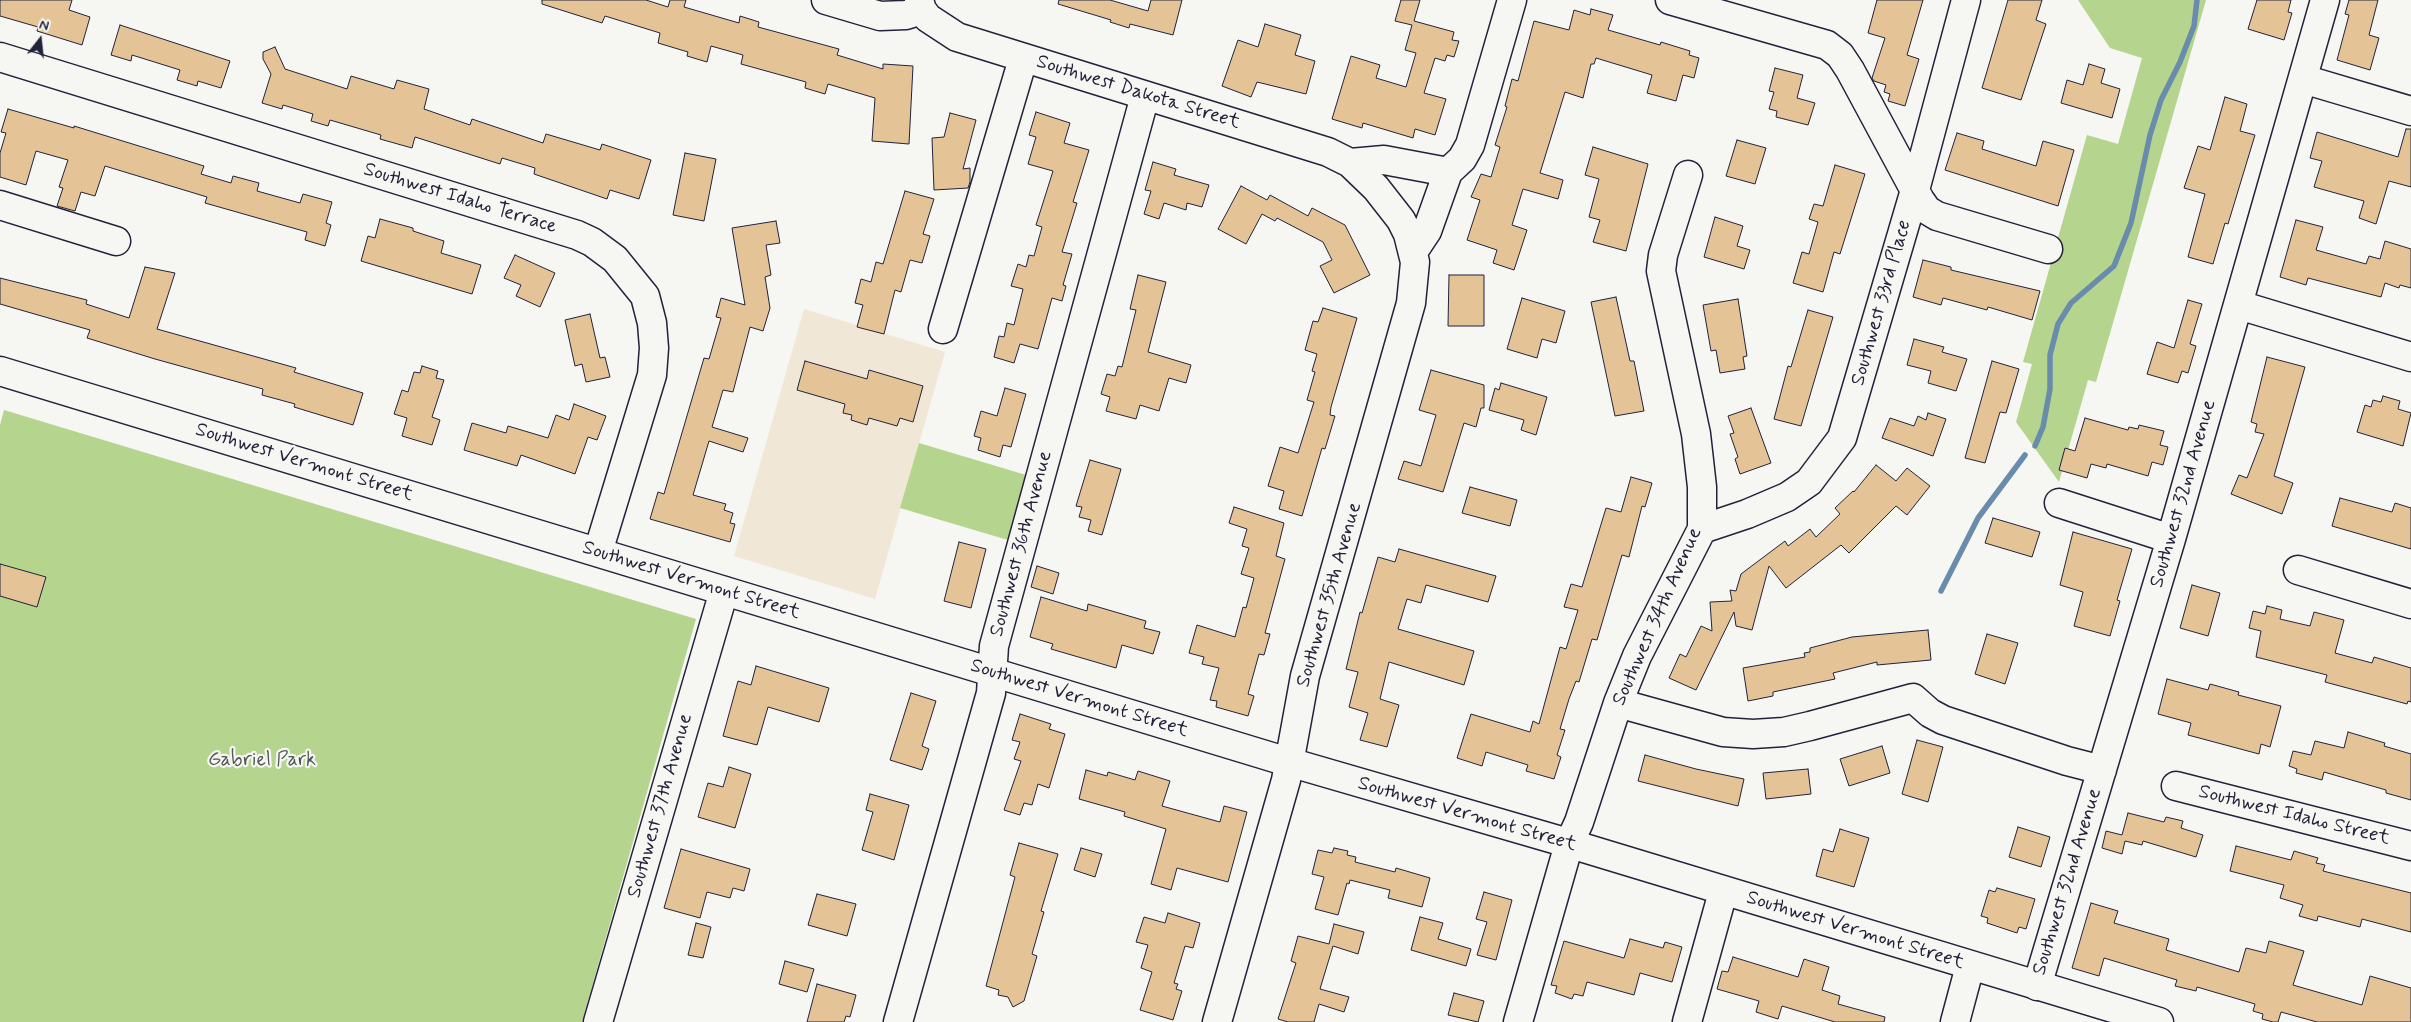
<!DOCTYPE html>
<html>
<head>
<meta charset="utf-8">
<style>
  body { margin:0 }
  #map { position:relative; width:2411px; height:1022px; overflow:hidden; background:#f6f6f2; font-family:Mynerve,sans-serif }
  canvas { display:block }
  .north { position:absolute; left:15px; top:15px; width:50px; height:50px; -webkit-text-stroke:4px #f6f6f2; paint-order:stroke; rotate:16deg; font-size:14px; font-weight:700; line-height:20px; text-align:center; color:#22223b }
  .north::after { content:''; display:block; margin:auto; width:18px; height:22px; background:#22223b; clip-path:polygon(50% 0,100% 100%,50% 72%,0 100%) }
</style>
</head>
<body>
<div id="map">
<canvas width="2411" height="1022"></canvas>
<div class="north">N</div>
</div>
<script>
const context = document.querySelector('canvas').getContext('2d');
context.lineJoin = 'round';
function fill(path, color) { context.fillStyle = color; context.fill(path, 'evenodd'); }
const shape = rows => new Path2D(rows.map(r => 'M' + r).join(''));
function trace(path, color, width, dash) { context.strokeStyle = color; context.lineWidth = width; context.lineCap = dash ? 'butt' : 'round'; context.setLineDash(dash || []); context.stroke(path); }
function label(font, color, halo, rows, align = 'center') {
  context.font = font + ' Mynerve,sans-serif'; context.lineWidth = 4.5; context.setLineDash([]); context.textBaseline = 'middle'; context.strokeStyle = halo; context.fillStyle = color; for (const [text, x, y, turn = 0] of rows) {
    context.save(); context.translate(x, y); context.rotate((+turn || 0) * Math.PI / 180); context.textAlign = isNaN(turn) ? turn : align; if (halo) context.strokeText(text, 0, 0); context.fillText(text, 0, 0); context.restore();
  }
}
fill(shape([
  [804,309,945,352,875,599,734,556]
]), '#f1e7d6');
fill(shape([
  [2078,0,2206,0,2096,382,2088,380,2059,482,2016,422,2032,364,2023,362,2087,135,2118,144,2142,58,2110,48],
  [4,410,696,619,582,1022,0,1022,0,425],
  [919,443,1026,475,1008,540,900,508]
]), '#b5d48e');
trace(shape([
  [2035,446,2043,427,2050,389,2050,355,2058,324,2071,303,2114,266,2131,223,2150,135,2161,100,2180,62,2194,26,2197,0],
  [1941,591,1978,518,2025,455]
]), '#698cad', 5.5);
const building = shape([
  [0,0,72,0,69,10,90,17,82,45,37,31,38,27,0,16,0,0],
  [542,0,646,0,668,7,670,0,686,0,684,7,739,23,740,16,759,22,758,27,839,49,837,55,883,69,883,64,913,66,909,144,872,141,875,98,828,84,825,94,805,88,806,82,741,64,743,55,711,46,707,62,687,56,688,52,658,43,660,33,605,16,602,23,542,4,542,0],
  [1059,0,1110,0,1148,11,1151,0,1182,0,1173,35,1130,24,1129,28,1110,22,1111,20,1058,4,1059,0],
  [1401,0,1420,0,1414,21,1454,32,1452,40,1459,41,1454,57,1447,55,1445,61,1435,58,1424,93,1446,99,1435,135,1415,129,1413,138,1363,123,1362,128,1332,119,1351,56,1380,65,1376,78,1406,87,1416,53,1405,50,1412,25,1395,21,1401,0],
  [1877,0,1923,0,1907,55,1919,59,1905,106,1888,101,1890,94,1884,92,1886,85,1874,81,1872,78,1885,38,1868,33,1877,0],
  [2008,0,2042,0,2036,20,2046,24,2021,100,1982,88,2008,0],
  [2257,0,2291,0,2288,12,2292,13,2284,40,2248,29,2257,0],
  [2349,0,2378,0,2369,35,2379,38,2370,70,2337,60,2349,15,2345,14,2349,0],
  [1591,9,1613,15,1608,30,1660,45,1661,42,1690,51,1689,55,1699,58,1694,78,1683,75,1676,101,1647,93,1652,75,1596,58,1594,64,1591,64,1583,98,1565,92,1540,173,1563,180,1558,199,1523,189,1512,225,1527,230,1514,270,1493,263,1497,250,1467,240,1480,200,1471,197,1481,174,1491,177,1500,147,1495,145,1507,107,1505,106,1512,79,1518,81,1534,21,1569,30,1574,10,1590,15,1591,9],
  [1265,24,1301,35,1295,55,1315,61,1306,94,1257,82,1251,97,1222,86,1238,40,1258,47,1265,24],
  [120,25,230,61,221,88,198,81,197,86,177,80,180,70,132,55,131,61,111,55,120,25],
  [275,47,285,69,347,89,351,76,394,89,397,80,429,89,424,109,470,125,472,119,543,143,546,134,600,150,602,144,651,160,639,199,610,190,607,199,534,174,535,168,502,158,500,164,415,137,412,148,380,139,381,135,330,120,328,126,311,121,313,114,283,105,282,109,262,103,271,74,263,59,263,52,275,47],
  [2089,64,2105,69,2101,83,2120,89,2112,118,2061,103,2067,80,2083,85,2089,64],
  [1775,68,1803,75,1797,98,1815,103,1808,125,1776,117,1777,111,1769,109,1774,92,1769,91,1775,68],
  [2225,97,2247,104,2240,131,2255,135,2228,224,2225,223,2213,264,2188,257,2205,194,2184,188,2198,146,2210,150,2225,97],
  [8,109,74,128,74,126,204,166,201,174,231,183,233,176,259,183,257,191,300,203,303,194,332,202,326,223,331,225,325,246,305,240,307,232,205,203,207,197,105,166,95,196,81,192,75,211,57,206,63,188,59,187,68,160,36,151,26,185,0,177,0,153,6,133,1,132,8,109],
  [1036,112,1070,123,1064,143,1089,150,1073,202,1077,203,1062,252,1072,254,1063,285,1066,286,1062,301,1052,298,1038,349,1020,344,1014,363,994,357,999,336,1004,337,1007,323,1014,325,1023,289,1011,286,1018,264,1026,267,1029,255,1034,256,1042,227,1036,225,1053,171,1028,164,1036,137,1029,135,1036,112],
  [950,113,976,120,963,169,970,168,970,182,968,188,934,190,932,138,944,137,950,113],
  [2406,129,2411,129,2411,187,2389,181,2376,224,2359,218,2364,201,2314,187,2322,161,2310,158,2317,132,2398,157,2406,129],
  [1957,133,1984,141,1982,149,2036,166,2043,141,2074,150,2058,206,1945,170,1957,133],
  [1737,140,1766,148,1755,184,1726,176,1737,140],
  [1593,147,1648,164,1626,251,1593,242,1600,220,1589,217,1599,179,1585,175,1593,147],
  [685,153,716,159,704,221,673,215,685,153],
  [1153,162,1176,169,1174,175,1209,185,1202,207,1187,203,1186,210,1164,203,1159,219,1144,214,1151,191,1145,190,1153,162],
  [1835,165,1865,174,1840,254,1834,252,1823,292,1793,283,1802,252,1809,254,1818,222,1809,219,1814,204,1823,206,1835,165],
  [1241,186,1267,200,1270,195,1308,216,1312,208,1345,225,1370,275,1334,293,1320,266,1332,260,1323,242,1277,218,1275,221,1262,214,1246,244,1218,229,1241,186],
  [905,191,934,199,923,234,930,236,922,263,910,260,901,292,895,290,884,334,857,327,863,305,855,303,861,279,871,282,876,262,883,264,905,191],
  [1715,217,1743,226,1737,246,1750,250,1744,269,1704,257,1715,217],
  [380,219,413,228,413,231,444,241,441,253,481,265,472,294,361,261,368,236,375,238,380,219],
  [2296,220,2323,227,2316,250,2366,264,2369,256,2380,259,2385,241,2411,249,2411,288,2400,285,2399,288,2385,283,2381,297,2308,278,2306,285,2280,277,2296,220],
  [776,221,780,243,766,245,771,275,765,277,770,308,763,331,750,327,733,392,723,390,712,427,748,438,743,452,709,441,693,495,726,504,724,510,733,513,730,523,735,524,730,542,650,519,658,492,664,494,704,358,709,359,721,318,716,317,721,298,745,305,732,228,776,221],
  [515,255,555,273,540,307,516,296,521,285,504,278,515,255],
  [1923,260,1951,267,1951,270,2040,291,2032,320,1988,307,1987,310,1943,298,1941,305,1913,297,1923,260],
  [145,267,175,273,157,329,296,368,294,372,363,393,353,425,294,407,295,404,262,395,263,389,155,359,87,338,90,330,0,304,0,278,87,300,86,304,129,318,145,267],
  [1138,275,1166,282,1148,352,1191,365,1186,383,1169,378,1159,411,1140,405,1136,419,1106,411,1110,397,1101,394,1107,374,1115,376,1118,366,1122,367,1136,310,1130,309,1138,275],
  [1449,275,1484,275,1484,326,1448,326,1449,275],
  [1616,297,1630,361,1634,361,1644,411,1615,416,1591,302,1616,297],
  [1522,298,1565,311,1556,343,1542,339,1537,358,1507,349,1522,298],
  [1738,299,1747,356,1743,357,1745,369,1720,373,1716,350,1711,351,1703,305,1738,299],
  [2188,300,2202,304,2190,344,2196,346,2188,373,2182,371,2178,383,2147,374,2157,342,2174,348,2188,300],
  [1323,308,1357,318,1331,407,1330,415,1335,416,1325,449,1322,448,1302,516,1279,509,1284,491,1268,486,1280,447,1298,453,1314,402,1307,400,1315,372,1312,371,1317,354,1305,350,1313,321,1318,322,1323,308],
  [1808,310,1833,317,1801,426,1774,419,1788,366,1791,367,1808,310],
  [590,314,600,358,605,357,610,377,586,382,582,364,575,366,565,320,590,314],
  [1914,339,1944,347,1942,352,1967,359,1956,391,1928,383,1931,371,1907,365,1914,339],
  [2267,357,2305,367,2274,476,2293,483,2282,514,2231,494,2239,475,2247,478,2264,434,2255,432,2257,424,2251,422,2267,357],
  [805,361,867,379,869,370,923,386,913,422,900,418,897,426,869,418,867,425,851,420,852,415,843,413,845,404,797,390,805,361],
  [1992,361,2019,369,2006,413,2000,412,1985,463,1965,458,1992,361],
  [422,366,438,371,436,378,444,380,432,417,440,420,432,445,402,436,407,418,394,414,402,390,408,392,414,372,420,373,422,366],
  [1431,370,1484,385,1484,408,1481,408,1476,427,1464,423,1443,492,1398,479,1404,461,1421,466,1436,415,1419,410,1431,370],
  [1501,383,1547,397,1536,435,1521,430,1524,420,1489,410,1495,388,1499,390,1501,383],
  [1005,388,1026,394,1011,447,1003,445,1000,457,978,450,981,438,974,436,981,411,997,416,1005,388],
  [2383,396,2400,401,2398,409,2411,413,2403,446,2357,432,2365,405,2371,407,2373,400,2381,402,2383,396],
  [574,404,606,416,597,440,588,437,575,474,521,455,517,466,464,450,472,423,506,433,508,426,548,438,556,415,569,420,574,404],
  [1751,408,1771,463,1740,474,1735,459,1738,457,1730,434,1734,433,1728,416,1751,408],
  [1928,413,1946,419,1933,456,1882,438,1890,418,1914,426,1918,416,1926,420,1928,413],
  [2085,418,2128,430,2129,427,2138,429,2139,425,2164,431,2160,445,2168,447,2163,465,2152,462,2148,476,2107,464,2106,468,2091,464,2087,478,2059,470,2065,448,2075,451,2085,418],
  [1090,460,1121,469,1102,535,1088,531,1091,520,1079,517,1082,507,1076,506,1090,460],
  [1876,465,1896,481,1907,468,1930,486,1907,515,1896,506,1849,553,1841,545,1786,588,1769,566,1752,630,1736,626,1734,612,1696,690,1669,678,1680,654,1686,657,1701,626,1712,631,1710,602,1732,601,1730,590,1736,591,1741,574,1785,541,1788,546,1810,529,1816,537,1840,514,1835,508,1853,491,1854,492,1876,465],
  [1631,477,1652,483,1645,507,1642,506,1629,557,1622,555,1597,640,1592,639,1579,682,1576,681,1569,699,1560,729,1565,730,1557,755,1561,757,1554,779,1526,771,1528,765,1486,752,1482,766,1457,758,1471,714,1530,732,1533,721,1539,724,1560,647,1566,649,1578,610,1564,607,1571,584,1582,587,1606,508,1621,512,1631,477],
  [1470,487,1517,500,1510,526,1462,513,1470,487],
  [2340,498,2392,512,2395,503,2411,508,2411,549,2332,526,2340,498],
  [1234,507,1284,523,1276,556,1285,559,1265,633,1270,634,1264,655,1259,654,1248,694,1254,696,1248,716,1216,707,1217,701,1210,700,1219,668,1202,664,1204,657,1189,653,1197,625,1235,637,1243,607,1246,608,1254,578,1241,574,1249,548,1242,546,1247,529,1229,523,1234,507],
  [1993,518,2040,532,2032,557,1985,543,1993,518],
  [2073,532,2132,549,2117,600,2120,601,2110,636,2074,626,2083,592,2060,585,2073,532],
  [959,542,986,549,971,608,944,601,959,542],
  [1399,549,1496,576,1488,602,1426,585,1421,603,1407,599,1398,629,1474,651,1464,685,1389,662,1380,699,1399,705,1387,747,1360,740,1368,713,1349,707,1358,672,1346,669,1360,612,1362,613,1378,557,1395,562,1399,549],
  [0,564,46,577,37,607,0,596,0,564],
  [1037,566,1059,573,1053,594,1031,587,1037,566],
  [2192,585,2220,593,2208,636,2180,628,2192,585],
  [1041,597,1087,611,1088,604,1146,621,1144,628,1160,632,1153,654,1122,645,1116,668,1051,649,1053,644,1030,637,1041,597],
  [2267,606,2282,610,2280,619,2310,626,2314,612,2344,620,2335,653,2372,663,2374,657,2411,668,2411,702,2408,701,2407,704,2325,682,2327,675,2256,657,2261,631,2249,628,2253,611,2265,614,2267,606],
  [1928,630,1931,660,1877,665,1877,662,1833,673,1835,679,1773,692,1773,696,1748,701,1743,668,1805,657,1804,653,1810,652,1810,648,1852,637,1928,630],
  [1987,634,2018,643,2005,684,1975,674,1987,634],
  [756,666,829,688,819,722,768,707,757,745,723,736,738,681,751,685,756,666],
  [2167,679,2208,690,2210,684,2239,692,2238,695,2281,706,2270,747,2261,744,2259,754,2188,735,2191,723,2158,714,2167,679],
  [911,693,936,701,922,746,929,749,922,770,890,760,911,693],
  [1020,714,1051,724,1049,729,1065,734,1049,788,1038,784,1032,805,1024,803,1020,815,1004,810,1021,761,1014,759,1020,742,1012,740,1020,714],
  [2348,732,2385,743,2384,746,2411,754,2411,800,2386,793,2386,790,2324,772,2322,780,2296,773,2297,769,2289,766,2293,751,2311,755,2315,741,2344,748,2348,732],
  [1917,740,1943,747,1928,802,1902,794,1917,740],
  [1882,746,1890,773,1849,786,1840,759,1882,746],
  [1645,755,1696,769,1744,779,1738,806,1638,781,1645,755],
  [729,767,751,774,735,828,698,817,708,783,723,787,729,767],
  [1808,769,1811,794,1766,799,1763,773,1808,769],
  [1086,770,1107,776,1108,772,1135,780,1138,771,1170,781,1162,806,1220,822,1224,806,1247,812,1228,882,1177,868,1171,890,1151,884,1166,829,1124,816,1125,812,1079,799,1086,770],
  [870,794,909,805,894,860,862,850,873,812,866,810,870,794],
  [2128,813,2164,822,2166,817,2183,821,2181,828,2203,835,2196,857,2143,841,2142,845,2125,841,2122,854,2102,848,2106,831,2122,835,2128,813],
  [2018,827,2050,837,2041,867,2009,857,2018,827],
  [1840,829,1869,838,1854,887,1816,876,1823,849,1833,852,1840,829],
  [1019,843,1058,854,1041,911,1044,912,1032,954,1037,956,1024,1001,1013,1007,1008,997,998,995,999,990,986,986,1015,877,1010,875,1019,843],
  [2236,846,2291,860,2294,851,2318,858,2316,863,2325,865,2323,871,2411,893,2411,932,2362,919,2360,927,2318,916,2317,921,2299,916,2303,905,2280,898,2284,885,2230,871,2236,846],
  [1081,848,1102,854,1095,877,1074,870,1081,848],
  [1334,848,1348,851,1347,855,1356,857,1355,862,1395,872,1396,868,1430,878,1422,907,1388,898,1390,890,1350,880,1349,884,1347,883,1338,915,1315,909,1324,877,1312,874,1318,850,1332,853,1334,848],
  [681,849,750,869,744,891,733,888,730,898,707,892,700,918,664,908,681,849],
  [1997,888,2035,899,2026,929,2019,927,2017,933,1987,923,1988,918,1981,916,1989,890,1995,892,1997,888],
  [1484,892,1512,900,1496,960,1477,955,1487,922,1476,919,1484,892],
  [817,894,856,904,847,936,808,925,817,894],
  [2091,903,2118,911,2114,923,2169,939,2166,950,2239,972,2246,948,2266,953,2269,941,2304,951,2293,985,2362,1005,2370,976,2411,988,2411,1022,2317,1022,2281,1012,2278,1022,2273,1022,2262,1019,2263,1014,2253,1011,2255,1004,2197,987,2196,991,2175,986,2177,980,2104,958,2099,976,2072,968,2091,903],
  [1168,913,1200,923,1193,948,1185,946,1174,983,1178,984,1176,989,1182,991,1173,1020,1140,1010,1152,972,1141,968,1148,945,1136,942,1144,917,1165,923,1168,913],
  [1420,917,1443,923,1438,939,1471,949,1466,966,1411,950,1420,917],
  [696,923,711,927,703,958,688,955,696,923],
  [1334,924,1364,932,1358,954,1333,946,1320,989,1349,997,1344,1012,1319,1004,1314,1022,1288,1022,1278,1019,1296,963,1291,961,1298,936,1329,944,1334,924],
  [1630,939,1663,948,1665,942,1682,947,1672,982,1640,973,1634,995,1587,982,1583,996,1574,994,1572,999,1555,993,1557,986,1551,985,1564,941,1624,958,1630,939],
  [1733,957,1798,977,1804,959,1829,967,1822,990,1840,996,1838,1004,1885,1017,1884,1022,1835,1022,1782,1006,1778,1019,1756,1012,1759,1001,1717,989,1722,971,1728,972,1733,957],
  [785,961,814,969,807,992,779,984,785,961],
  [817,984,856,995,850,1017,846,1016,844,1022,807,1022,817,984],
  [1454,993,1484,1001,1478,1022,1448,1015,1454,993]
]);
fill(building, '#e4c496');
trace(building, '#22223b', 1);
const minor = shape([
  [826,0,880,16,906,15,922,10],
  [919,0,922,10,928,18,957,37,1328,152,1350,163,1376,188,1401,220,1408,234,1415,262,1411,303,1305,676,1286,780,1217,1022],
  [1670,0,1827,45,1840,55,1850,70,1920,200,1927,210,1937,216,2048,249],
  [0,57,577,235,592,242,615,259,645,296,652,323,654,348,652,375,598,552],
  [2303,79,2411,111],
  [1350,163,1384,160,1448,172,1462,159,1470,145,1512,0],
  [0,205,116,241],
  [1413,252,1427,231,1448,172],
  [2239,305,2411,357],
  [943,329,1023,59],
  [2059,503,2171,539],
  [1702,529,1747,514,1787,497,1809,482,1842,438,1915,190,1966,0],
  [2298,570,2411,604],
  [1618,703,1723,732,1753,734,1784,732,1810,726,1913,698,1930,713,1943,720,2067,761,2102,770],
  [2176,786,2411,846],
  [2037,986,2171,539,2325,0],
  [598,1022,724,591],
  [898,1022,991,693,994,646,1145,96],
  [1518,1022,1569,844,1579,822,1618,703,1637,656,1702,529,1702,487,1696,434,1661,271,1663,255,1688,175],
  [1687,1022,1723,892],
  [1955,1022,1970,966]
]);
const major = shape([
  [0,371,1275,758,1561,841,2159,1022]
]);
trace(minor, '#22223b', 31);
trace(major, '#22223b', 31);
trace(minor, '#f6f6f2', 28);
trace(major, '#f6f6f2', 28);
label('20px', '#22223b', '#f6f6f2', [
  ["Southwest Dakota Street",1138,93,17],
  ["Southwest Idaho Terrace",460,199,17],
  ["Southwest 33rd Place",1882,303,-74],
  ["Southwest Vermont Street",304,463,17],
  ["Southwest 32nd Avenue",2184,494,-74],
  ["Southwest 36th Avenue",1022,544,-75],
  ["Southwest Vermont Street",691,581,17],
  ["Southwest 35th Avenue",1330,595,-74],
  ["Southwest 34th Avenue",1658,617,-66],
  ["Southwest Vermont Street",1079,699,17],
  ["Southwest 37th Avenue",661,806,-74],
  ["Southwest Vermont Street",1467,815,16],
  ["Southwest Idaho Street",2294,816,14],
  ["Southwest 32nd Avenue",2068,882,-73],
  ["Southwest Vermont Street",1855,931,17]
]);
label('20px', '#4e5754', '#f6f6f2', [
  ["Gabriel Park",262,761]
]);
</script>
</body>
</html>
